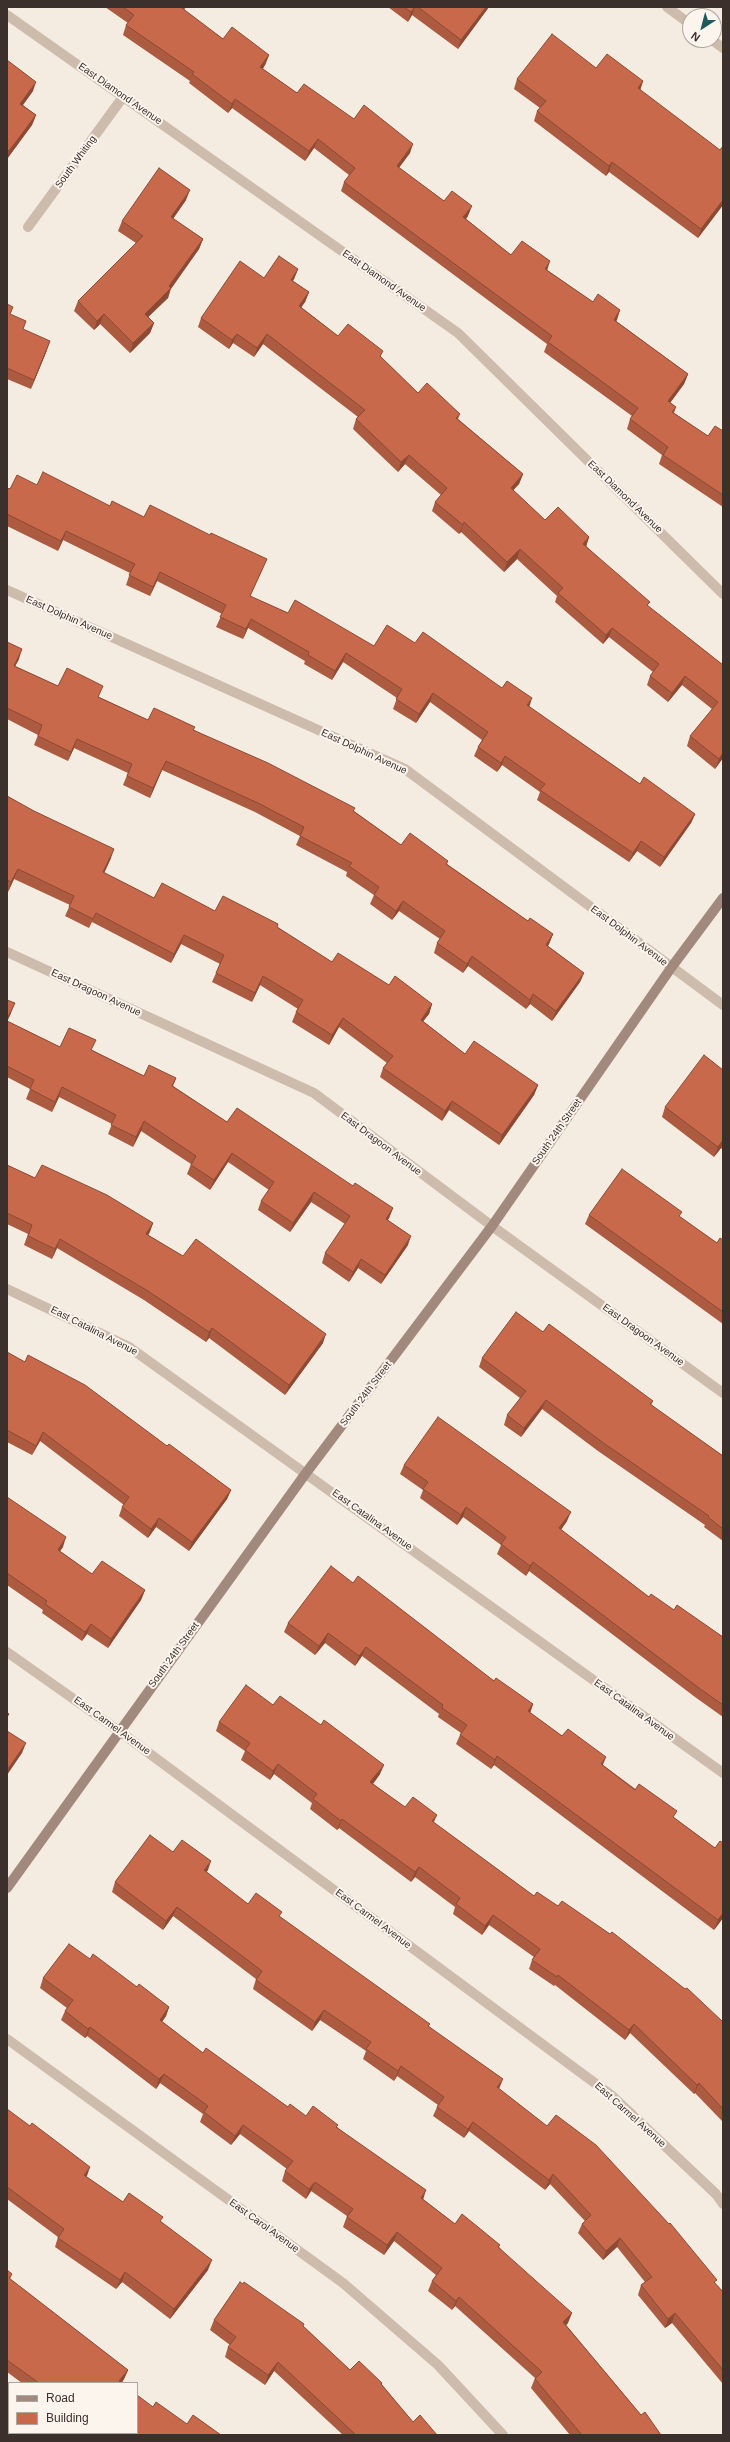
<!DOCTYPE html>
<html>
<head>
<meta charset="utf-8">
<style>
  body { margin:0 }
  #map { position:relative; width:730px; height:2442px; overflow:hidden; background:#f4ebe1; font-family:Arial,sans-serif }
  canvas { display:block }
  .frame { position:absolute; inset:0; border:8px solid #3b302b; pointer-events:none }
  .legend { position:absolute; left:8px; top:2382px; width:130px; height:52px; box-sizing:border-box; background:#fbf5ee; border:1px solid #aea6a0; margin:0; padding:5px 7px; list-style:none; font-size:12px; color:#3b302b }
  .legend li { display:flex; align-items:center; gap:8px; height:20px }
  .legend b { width:20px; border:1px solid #aea6a0 }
  .north { position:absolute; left:682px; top:8px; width:40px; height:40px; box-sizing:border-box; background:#fbf5ee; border:1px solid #aea6a0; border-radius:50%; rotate:216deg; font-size:11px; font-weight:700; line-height:16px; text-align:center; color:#3b302b }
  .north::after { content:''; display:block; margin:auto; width:14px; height:18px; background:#1f5a5e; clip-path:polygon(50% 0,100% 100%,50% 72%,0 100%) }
</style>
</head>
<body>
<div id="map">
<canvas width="730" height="2442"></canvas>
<div class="frame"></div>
<ul class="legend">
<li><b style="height:5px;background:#a18a7d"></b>Road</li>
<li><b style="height:11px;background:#c8694b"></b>Building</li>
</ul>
<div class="north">N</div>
</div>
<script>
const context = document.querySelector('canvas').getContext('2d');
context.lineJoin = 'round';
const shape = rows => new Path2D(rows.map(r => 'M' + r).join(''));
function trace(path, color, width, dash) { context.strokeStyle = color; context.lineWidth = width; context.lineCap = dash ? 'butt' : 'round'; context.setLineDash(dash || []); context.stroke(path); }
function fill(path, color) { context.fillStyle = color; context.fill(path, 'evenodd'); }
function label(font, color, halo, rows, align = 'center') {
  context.font = font + ' Arial,sans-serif'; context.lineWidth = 4; context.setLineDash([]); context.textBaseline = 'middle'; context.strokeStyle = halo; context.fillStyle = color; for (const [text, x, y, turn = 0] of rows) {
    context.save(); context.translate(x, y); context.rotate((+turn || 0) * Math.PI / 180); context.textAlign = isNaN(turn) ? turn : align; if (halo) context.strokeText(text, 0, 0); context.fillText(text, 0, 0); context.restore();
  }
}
trace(shape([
  [667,7,690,24],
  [7,15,458,333,723,594],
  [712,40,723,48],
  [28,227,123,97],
  [7,590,405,769,723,1005],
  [7,952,314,1093,492,1226,723,1393],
  [7,1289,129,1347,723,1773],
  [7,1652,119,1731,611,2095,716,2194,723,2204],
  [7,2039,343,2283,438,2365,503,2435],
  [10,2433,13,2435]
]), '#cdbbac', 10);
trace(shape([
  [7,1888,306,1473,492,1226,671,968,723,898]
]), '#a18a7d', 10);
fill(shape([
  [105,7,186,7,184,10,223,39,269,55,265,65,263,69,297,93,354,119,410,153,399,168,444,201,468,216,466,219,511,255,547,270,593,302,620,310,616,321,688,374,684,384,670,403,676,407,674,413,708,436,723,431,723,507,659,464,662,455,627,429,630,419,632,416,544,352,547,344,341,191,344,182,349,175,314,148,305,161,232,108,228,113,189,83,190,81,123,35,126,25,128,23],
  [388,7,489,7,458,49,412,15,408,22],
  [7,60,33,91,23,105,36,115,32,125,7,159],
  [596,68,643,81,640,89,723,205,698,238,609,172,606,176,534,121,537,111,540,108,514,89,517,79],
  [186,200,173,219,203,239,199,249,171,288,168,298,148,317,154,323,150,333,130,353,100,324,94,330,74,311,78,301,136,243,118,231,122,221],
  [298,269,294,279,293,281,309,292,305,302,301,307,338,336,381,357,418,393,460,414,458,419,523,474,519,484,513,490,545,520,589,537,586,546,648,607,723,665,723,758,715,769,687,746,690,736,712,709,682,685,668,702,647,685,650,676,653,672,609,637,603,644,555,602,557,596,517,559,504,572,461,532,459,534,432,511,435,502,441,495,405,464,398,472,353,429,356,419,358,417,263,344,254,357,233,343,229,349,198,327,201,318,264,278],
  [7,304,10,314,23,330,47,350,31,389,7,379],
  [37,485,110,506,144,517,263,568,250,596,288,613,374,646,415,643,502,688,640,784,695,814,691,823,660,867,637,851,629,862,537,800,540,792,502,765,497,772,474,756,478,747,482,740,430,702,416,723,393,709,397,698,343,662,332,680,304,664,305,661,248,628,243,639,216,627,222,614,157,581,150,596,126,585,130,573,63,540,58,551,7,526,7,488,10,489],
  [7,642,19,659,15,666,58,686,99,697,148,720,194,730,354,811,401,845,448,861,447,864,528,921,553,934,549,944,548,946,584,973,580,982,552,1021,530,1004,526,1009,468,966,463,973,434,953,437,943,440,939,399,911,392,920,370,904,374,895,346,876,347,872,296,845,300,836,255,812,162,770,150,798,123,785,128,773,74,748,68,761,34,745,38,735,7,719],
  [7,796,111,858,104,873,154,898,215,911,277,927,332,962,432,1004,429,1014,423,1021,465,1054,538,1085,534,1095,499,1145,449,1110,442,1121,380,1077,383,1068,387,1063,339,1027,329,1045,292,1022,296,1012,298,1009,260,985,252,1002,212,982,220,964,181,944,171,963,92,922,89,928,65,916,70,905,14,879,8,892,7,891],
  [7,1000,11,1013,7,1021,60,1047,92,1050,144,1076,176,1078,173,1086,227,1122,353,1186,393,1208,389,1218,388,1220,408,1245,381,1284,358,1268,349,1282,322,1263,325,1253,345,1224,311,1202,290,1232,258,1210,261,1201,269,1190,228,1162,210,1190,187,1174,191,1164,141,1131,133,1147,108,1134,112,1124,59,1097,52,1112,26,1099,30,1089,7,1077],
  [723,1070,723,1150,721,1148,714,1157,662,1117,665,1107],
  [7,1165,35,1178,153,1223,148,1235,323,1343,285,1395,209,1338,206,1342,144,1300,57,1248,52,1259,24,1245,28,1234,7,1224],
  [589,1215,680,1217,717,1243,723,1240,723,1324,585,1224],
  [543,1332,653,1401,651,1405,723,1456,723,1541,704,1527,705,1525,598,1451,542,1409,521,1437,504,1425,507,1415,520,1398,479,1367,482,1358],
  [7,1352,167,1446,231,1490,227,1499,189,1551,156,1527,148,1538,119,1516,122,1507,124,1505,40,1441,32,1455,7,1442],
  [404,1465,567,1521,561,1530,649,1597,674,1610,723,1637,723,1717,695,1697,529,1571,526,1576,497,1554,501,1545,463,1517,457,1525,420,1498,423,1490,400,1474],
  [7,1497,63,1547,60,1551,92,1574,145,1590,141,1600,108,1648,87,1634,82,1641,42,1613,43,1610,7,1585],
  [353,1583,494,1681,533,1704,530,1713,603,1765,715,1848,723,1843,723,1918,714,1930,494,1765,491,1769,456,1744,460,1735,461,1733,438,1717,439,1714,362,1656,355,1666,325,1643,315,1655,284,1632,288,1623],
  [273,1705,380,1774,373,1784,405,1807,434,1823,534,1896,723,2022,723,2122,695,2093,694,2094,630,2033,625,2040,555,1985,554,1986,529,1969,532,1960,534,1957,489,1925,482,1935,453,1914,455,1907,415,1877,411,1882,339,1828,337,1830,310,1809,312,1803,274,1774,270,1780,241,1760,245,1751,216,1731,219,1722],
  [173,1852,208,1870,206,1872,248,1904,280,1917,429,2027,499,2089,715,2283,723,2292,723,2384,672,2323,665,2328,638,2295,641,2285,645,2282,617,2247,603,2260,578,2233,582,2224,585,2221,550,2184,545,2190,469,2131,464,2138,433,2116,437,2107,438,2105,397,2076,394,2081,363,2059,366,2051,320,2020,312,2031,253,1989,256,1979,173,1916,163,1930,112,1892,115,1882],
  [90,1959,169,2007,166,2016,162,2022,203,2053,288,2107,306,2116,337,2127,423,2199,455,2224,500,2245,499,2247,568,2323,566,2325,641,2415,661,2435,570,2435,531,2388,535,2378,455,2306,452,2310,428,2291,432,2281,436,2275,394,2241,384,2255,343,2227,347,2216,311,2191,306,2199,282,2181,285,2171,287,2169,240,2134,231,2145,200,2122,203,2114,160,2083,156,2089,87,2036,85,2038,61,2020,65,2011,67,2008,40,1988,43,1978],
  [7,2109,86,2177,123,2202,161,2222,208,2270,170,2319,122,2282,116,2289,55,2247,58,2237,7,2199],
  [7,2270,12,2274,10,2279,128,2370,124,2379,122,2383,22,2383,7,2372],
  [214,2320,304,2327,350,2370,382,2385,413,2422,437,2435,343,2435,274,2371,265,2385,225,2357,228,2347,230,2345,210,2330],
  [153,2407,187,2424,221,2435,95,2435,93,2433,137,2433]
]), '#ac5a40');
fill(shape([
  [415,7,412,15,408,22,411,12],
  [486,7,489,7,458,49,461,40],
  [269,55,265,65,257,76,260,67],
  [643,81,640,91,638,88],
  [36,82,33,91,17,113,20,104],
  [235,99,232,108,228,113,232,104],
  [36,115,32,125,7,159,9,151],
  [318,139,314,148,305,161,309,151],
  [413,144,410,153,393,175,397,166],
  [612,162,609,172,606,176,609,166],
  [190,190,186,200,167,227,171,217],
  [723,200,723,205,698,238,701,229],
  [472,206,468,216,460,227,463,217],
  [203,239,199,249,171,289,171,288,168,298,141,324,145,314,169,286],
  [550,261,547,271,545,269],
  [298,269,294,279,287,289,291,280],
  [309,292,305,302,296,315,299,306],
  [620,310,617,320,610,329,614,320],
  [104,314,100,324,94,330,97,321],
  [154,323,150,333,130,353,133,343],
  [237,334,233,343,229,349,232,340],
  [267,334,263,344,254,357,257,348],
  [50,341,47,350,31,389,34,380],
  [688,374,684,384,664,411,668,401],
  [409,455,405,464,398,472,401,462],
  [523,474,519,484,507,497,511,488],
  [464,522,461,532,459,534,463,525],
  [66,531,63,540,58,551,61,541],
  [589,537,586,547,583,544],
  [520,549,517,559,504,572,507,562],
  [160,572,157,581,150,596,153,587],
  [251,619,248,628,243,639,246,629],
  [612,628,609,637,603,644,606,635],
  [22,649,19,659,10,676,14,666],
  [346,653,343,662,332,680,335,671],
  [685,676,682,685,668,702,672,693],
  [433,693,430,702,416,723,419,714],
  [532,698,529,708,527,705],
  [77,739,74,748,68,761,71,752],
  [723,753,723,758,715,769,719,759],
  [505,756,502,765,497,772,501,763],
  [166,761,162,770,150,798,153,788],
  [695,814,691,823,660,867,664,857],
  [641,841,637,851,629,862,633,853],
  [114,849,111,858,100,882,103,872],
  [18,869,14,879,8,892,11,882],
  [403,901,399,911,392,920,396,911],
  [553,934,549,944,542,954,546,945],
  [184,935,181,944,171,963,174,954],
  [472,956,468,966,463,973,467,964],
  [584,973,580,982,552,1021,556,1011],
  [263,976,260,985,252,1002,255,993],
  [533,994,530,1004,526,1009,530,1000],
  [15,1003,11,1013,7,1022,7,1019],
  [432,1004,429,1014,417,1029,421,1020],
  [343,1018,339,1027,329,1045,332,1035],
  [538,1085,534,1095,499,1145,502,1135],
  [62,1087,59,1097,52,1112,55,1102],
  [452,1101,449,1110,442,1121,445,1111],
  [144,1121,141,1131,133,1147,136,1137],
  [723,1140,721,1148,714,1157,718,1147],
  [232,1153,228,1162,210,1190,214,1180],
  [314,1192,311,1202,290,1232,293,1223],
  [393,1208,389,1218,382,1228,386,1219],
  [153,1223,150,1232,143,1244,146,1234],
  [411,1236,408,1245,381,1284,385,1275],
  [60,1239,57,1248,52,1259,55,1249],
  [361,1259,358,1268,349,1282,353,1272],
  [212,1328,209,1338,206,1342,209,1332],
  [326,1334,323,1343,285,1395,289,1385],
  [546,1400,542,1409,521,1437,524,1428],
  [43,1432,40,1441,32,1455,36,1446],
  [231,1490,227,1499,189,1551,192,1542],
  [466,1507,463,1517,457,1525,461,1515],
  [571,1512,567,1521,555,1537,559,1528],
  [159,1518,156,1527,148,1538,151,1529],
  [66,1537,63,1547,54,1559,58,1550],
  [533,1562,529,1571,526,1576,530,1566],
  [145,1590,141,1600,108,1648,111,1639],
  [91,1624,87,1634,82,1641,85,1632],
  [328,1633,325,1643,315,1655,319,1646],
  [366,1647,362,1656,355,1666,359,1656],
  [533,1704,530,1713,528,1711],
  [26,1743,22,1753,7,1775,7,1770],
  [497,1756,494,1765,491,1769,495,1760],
  [606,1757,602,1767,601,1764],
  [278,1764,274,1774,270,1780,273,1771],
  [384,1765,380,1774,367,1792,370,1782],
  [437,1815,433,1824,432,1821],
  [342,1819,339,1828,337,1830,341,1821],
  [211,1861,208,1870,200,1880,204,1870],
  [419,1867,415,1877,411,1882,415,1872],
  [177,1907,173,1916,163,1930,166,1921],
  [723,1913,723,1918,714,1930,718,1920],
  [493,1915,489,1925,482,1935,485,1926],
  [169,2007,166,2016,156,2030,160,2020],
  [324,2010,320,2020,312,2031,315,2022],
  [634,2024,630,2033,625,2040,629,2030],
  [90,2027,87,2036,85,2038,88,2029],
  [401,2066,397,2076,394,2081,398,2071],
  [164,2074,160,2083,156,2089,159,2079],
  [503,2079,499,2089,497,2087],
  [699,2083,695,2093,694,2094,697,2085],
  [473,2122,469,2131,464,2138,468,2129],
  [243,2125,240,2134,231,2145,235,2136],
  [90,2167,87,2176,81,2185,84,2175],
  [553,2174,550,2184,545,2190,549,2180],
  [315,2182,311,2191,306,2199,309,2189],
  [426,2190,423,2200,421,2198],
  [397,2232,394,2241,384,2255,387,2245],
  [620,2238,617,2247,603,2260,606,2251],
  [212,2260,208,2270,170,2319,174,2309],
  [125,2272,122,2282,116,2289,120,2280],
  [459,2297,455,2306,452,2310,456,2301],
  [572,2313,568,2323,560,2332,563,2322],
  [675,2313,672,2323,665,2328,668,2319],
  [278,2362,274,2371,265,2385,268,2375],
  [128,2370,124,2379,121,2383,119,2381]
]), '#8c4a34');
const building = shape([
  [123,7,183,7,182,8,223,39,232,27,269,55,260,67,297,93,304,84,354,119,364,105,413,144,397,166,444,201,452,191,472,206,463,217,511,255,522,241,550,261,545,269,593,302,598,294,620,310,614,320,688,374,668,401,676,407,672,412,708,436,715,426,723,431,723,495,663,455,668,447,630,419,638,408,548,342,552,336,344,182,355,168,318,139,309,151,235,99,232,104,192,74,194,72,126,25,134,15,123,7],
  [404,7,415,7,411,12,404,7],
  [418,7,486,7,461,40,418,7],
  [552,34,596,68,607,54,643,81,638,88,720,150,723,146,723,200,701,229,612,162,609,166,537,111,546,101,517,79,552,34],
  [7,60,36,82,20,104,36,115,9,151,7,149,7,60],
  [159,168,190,190,171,217,203,239,169,286,171,288,145,314,154,323,133,343,104,314,97,321,78,301,143,236,122,221,159,168],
  [279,256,298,269,291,280,309,292,299,306,338,336,348,324,383,351,380,356,418,393,427,383,460,414,456,418,523,474,511,488,545,520,558,507,589,537,583,544,650,602,647,605,723,665,723,753,719,759,690,736,718,702,685,676,672,693,650,676,659,664,612,628,606,635,558,593,563,588,520,549,507,562,464,522,463,525,435,502,447,488,409,455,401,462,356,419,365,410,267,334,257,348,237,334,232,340,201,318,240,261,264,278,279,256],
  [7,304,13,307,10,314,26,321,23,329,50,341,34,380,7,368,7,304],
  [43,472,110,506,112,501,144,517,150,505,210,535,211,533,267,559,250,596,288,613,295,600,374,646,387,625,415,643,423,632,502,688,507,681,532,698,527,705,640,784,644,777,695,814,664,857,641,841,633,853,540,790,545,784,505,756,501,763,478,747,488,732,433,693,419,714,396,699,402,689,346,653,335,671,308,655,309,652,251,619,246,629,220,617,226,605,160,572,153,587,129,575,135,564,66,531,61,541,7,514,7,488,10,489,17,475,37,485,43,472],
  [7,642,22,649,14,666,58,686,67,668,103,686,98,697,148,720,154,708,195,727,193,730,268,763,355,808,353,811,401,845,410,833,448,861,446,864,528,921,530,918,553,934,546,945,584,973,556,1011,533,994,530,1000,472,956,467,964,437,943,445,931,403,901,396,911,374,895,379,887,349,866,352,863,300,836,304,827,258,803,166,761,153,788,127,776,132,764,77,739,71,752,38,736,42,725,7,708,7,642],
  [7,796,34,811,114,849,103,872,154,898,162,883,215,911,223,896,278,924,277,927,332,962,338,953,389,985,395,976,432,1004,421,1020,465,1054,474,1041,538,1085,502,1135,452,1101,445,1111,383,1068,393,1056,343,1018,332,1035,296,1012,303,1000,263,976,255,993,216,973,224,955,184,935,174,954,96,913,93,919,69,907,74,896,18,869,11,882,7,880,7,796],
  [7,1000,15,1003,7,1019,7,1000],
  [7,1021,60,1047,69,1028,96,1040,91,1050,144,1076,149,1065,176,1078,172,1086,227,1122,237,1108,353,1186,355,1183,393,1208,386,1219,411,1236,385,1275,361,1259,353,1272,325,1253,350,1216,314,1192,293,1223,261,1201,274,1182,232,1153,214,1180,191,1165,196,1156,144,1121,136,1137,111,1125,116,1115,62,1087,55,1102,30,1089,34,1080,7,1066,7,1021],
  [704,1055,723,1070,723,1140,718,1147,665,1107,704,1055],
  [7,1165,35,1178,42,1165,107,1195,153,1223,146,1234,183,1256,196,1239,326,1334,289,1385,212,1328,209,1332,148,1291,60,1239,55,1249,28,1236,32,1225,7,1213,7,1165],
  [622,1169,682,1212,679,1216,717,1243,720,1238,723,1240,723,1312,589,1215,622,1169],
  [516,1312,543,1332,549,1324,653,1401,650,1404,723,1456,723,1529,708,1517,709,1516,602,1442,546,1400,524,1428,507,1415,526,1391,482,1358,516,1312],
  [7,1352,25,1362,28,1355,85,1385,167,1446,169,1444,231,1490,192,1542,159,1518,151,1529,122,1507,129,1497,43,1432,36,1446,7,1430,7,1352],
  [438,1417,571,1512,559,1528,649,1597,651,1594,674,1610,677,1605,723,1637,723,1705,699,1688,533,1562,530,1566,501,1544,506,1537,466,1507,461,1515,423,1489,428,1482,404,1465,438,1417],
  [7,1497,66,1537,58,1550,92,1574,102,1561,145,1590,111,1639,91,1624,85,1632,45,1604,47,1601,7,1573,7,1497],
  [331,1566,353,1583,358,1576,494,1681,496,1678,533,1704,528,1711,562,1736,568,1729,606,1757,601,1764,635,1790,639,1784,677,1811,673,1817,715,1848,720,1841,723,1843,723,1913,718,1920,497,1756,495,1760,460,1735,467,1725,442,1708,443,1705,366,1647,359,1656,328,1633,319,1646,288,1623,331,1566],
  [246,1685,273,1705,280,1696,321,1725,324,1720,384,1765,370,1782,405,1807,413,1797,437,1815,432,1821,534,1896,537,1892,558,1906,562,1901,610,1934,612,1932,685,1989,687,1988,723,2022,723,2109,699,2083,697,2085,634,2024,629,2030,558,1975,557,1977,532,1960,540,1949,493,1915,485,1926,456,1904,460,1898,419,1867,415,1872,342,1819,341,1821,313,1799,317,1794,278,1764,273,1771,245,1750,250,1743,219,1722,246,1685],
  [7,1712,9,1714,7,1717,7,1712],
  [7,1731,26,1743,7,1770,7,1731],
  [150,1835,173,1852,182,1840,211,1861,204,1870,248,1904,256,1893,282,1912,279,1916,430,2024,428,2026,503,2079,497,2087,547,2126,556,2115,596,2145,669,2224,670,2223,717,2280,714,2282,723,2292,723,2370,675,2313,668,2319,641,2285,652,2277,620,2238,606,2251,582,2224,591,2215,553,2174,549,2180,473,2122,468,2129,437,2107,444,2097,401,2066,398,2071,366,2049,371,2042,324,2010,315,2022,256,1980,262,1971,177,1907,166,1921,115,1882,150,1835],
  [69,1944,90,1959,93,1954,137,1987,139,1984,169,2007,160,2020,203,2053,206,2048,288,2107,290,2104,306,2116,313,2106,338,2125,336,2127,426,2190,421,2198,455,2224,462,2214,500,2245,498,2247,572,2313,563,2322,641,2415,645,2412,661,2435,582,2435,535,2379,542,2372,459,2297,456,2301,432,2281,442,2268,397,2232,387,2245,347,2217,353,2209,315,2182,309,2189,285,2171,293,2161,243,2125,235,2136,204,2112,208,2106,164,2074,159,2079,90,2027,88,2029,65,2011,73,2000,43,1978,69,1944],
  [7,2109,30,2126,32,2123,90,2167,84,2175,123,2202,129,2193,163,2217,160,2221,212,2260,174,2309,125,2272,120,2280,58,2238,64,2229,7,2187,7,2109],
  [7,2270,12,2274,9,2278,128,2370,119,2381,122,2383,39,2383,7,2360,7,2270],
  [240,2282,243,2284,244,2282,304,2324,303,2326,350,2370,359,2361,382,2383,381,2384,413,2422,420,2415,437,2435,355,2435,356,2435,278,2362,268,2375,228,2347,236,2337,214,2320,240,2282],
  [137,2395,153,2407,156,2402,187,2424,193,2415,221,2435,123,2435,120,2433,137,2433,137,2395],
  [109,2433,117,2433,115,2435,111,2435,109,2433]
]);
fill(building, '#c8694b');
trace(building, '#8c4a34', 1);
label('10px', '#3b302b', '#fbf5ee', [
  ["East Diamond Avenue",120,94,35],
  ["South Whiting",76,162,-54],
  ["East Diamond Avenue",384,281,35],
  ["East Diamond Avenue",625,497,44],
  ["East Dolphin Avenue",69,618,24],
  ["East Dolphin Avenue",364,752,25],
  ["East Dolphin Avenue",629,936,37],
  ["East Dragoon Avenue",96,993,25],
  ["South 24th Street",557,1132,-55],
  ["East Dragoon Avenue",381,1144,37],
  ["East Catalina Avenue",94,1331,27],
  ["East Dragoon Avenue",643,1335,36],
  ["South 24th Street",366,1394,-53],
  ["East Catalina Avenue",372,1520,36],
  ["South 24th Street",174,1655,-54],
  ["East Catalina Avenue",634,1710,36],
  ["East Carmel Avenue",112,1726,36],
  ["East Carmel Avenue",373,1919,37],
  ["East Carmel Avenue",630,2115,42],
  ["East Carol Avenue",264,2226,36]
]);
</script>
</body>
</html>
